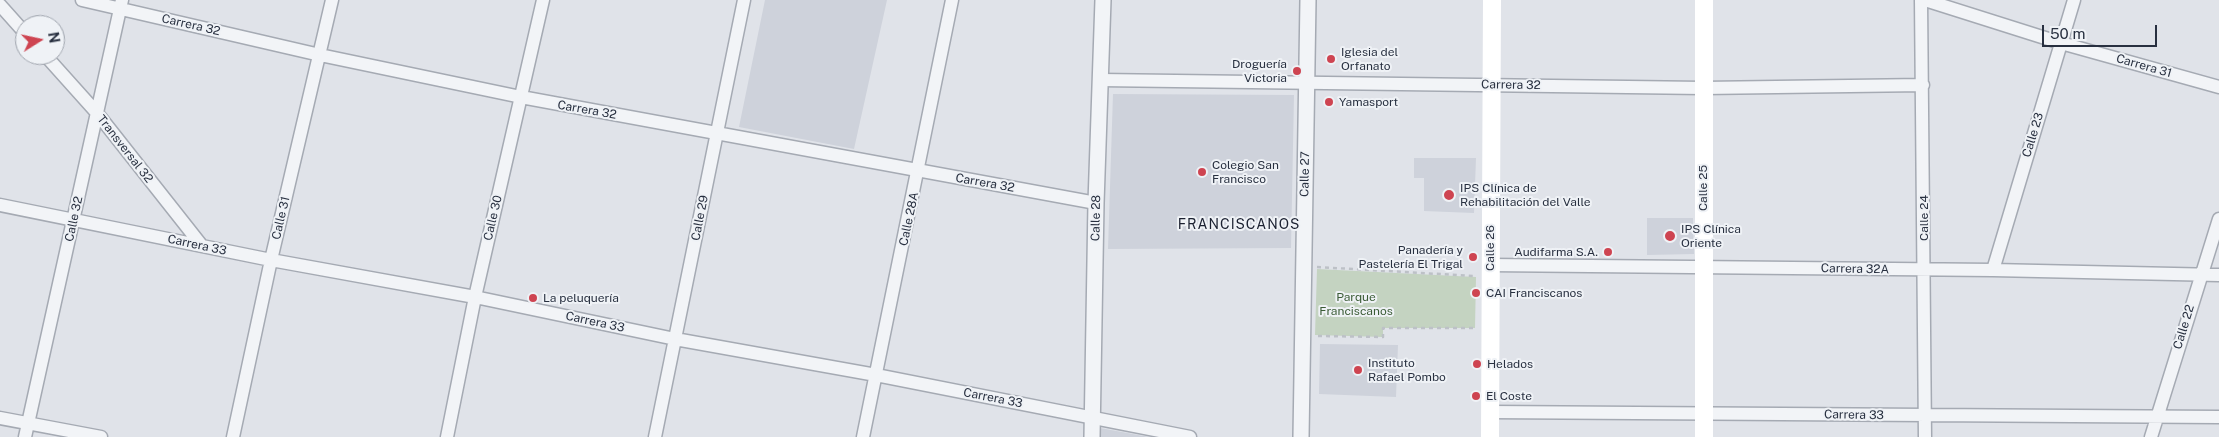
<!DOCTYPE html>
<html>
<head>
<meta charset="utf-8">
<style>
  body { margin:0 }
  #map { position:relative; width:2219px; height:437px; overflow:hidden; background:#e0e3e9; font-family:"Public Sans",sans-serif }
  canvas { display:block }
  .north { position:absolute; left:15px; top:15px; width:50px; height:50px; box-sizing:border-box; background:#eff2f6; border:1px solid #9fa4ad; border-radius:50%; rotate:80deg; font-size:14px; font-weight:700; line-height:20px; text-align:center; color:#283040 }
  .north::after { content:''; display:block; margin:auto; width:18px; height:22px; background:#ce4451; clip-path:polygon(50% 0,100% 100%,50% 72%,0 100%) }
  .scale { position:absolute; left:2042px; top:25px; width:115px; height:22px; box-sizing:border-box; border:2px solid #283040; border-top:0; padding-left:6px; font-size:15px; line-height:18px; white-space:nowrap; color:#283040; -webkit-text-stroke:4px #eff2f6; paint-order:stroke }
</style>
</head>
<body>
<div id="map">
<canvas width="2219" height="437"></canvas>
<div class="north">N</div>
<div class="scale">50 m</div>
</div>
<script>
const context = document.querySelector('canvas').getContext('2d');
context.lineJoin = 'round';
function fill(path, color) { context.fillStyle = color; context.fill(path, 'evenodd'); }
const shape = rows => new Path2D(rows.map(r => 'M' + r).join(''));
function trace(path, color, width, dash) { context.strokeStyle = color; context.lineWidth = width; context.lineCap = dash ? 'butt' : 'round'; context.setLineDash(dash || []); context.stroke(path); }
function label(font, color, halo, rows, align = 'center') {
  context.font = font + ' "Public Sans",sans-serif'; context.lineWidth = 4; context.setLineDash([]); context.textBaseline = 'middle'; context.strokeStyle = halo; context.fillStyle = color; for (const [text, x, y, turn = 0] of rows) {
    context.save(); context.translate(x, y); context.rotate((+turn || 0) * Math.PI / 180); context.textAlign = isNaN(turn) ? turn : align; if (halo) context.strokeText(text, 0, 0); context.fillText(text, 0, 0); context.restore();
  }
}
fill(shape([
  [765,0,887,0,854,149,739,127],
  [1113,94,1294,95,1291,248,1108,249],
  [1414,158,1476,158,1474,213,1424,211,1424,178,1414,178],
  [1647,218,1693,218,1694,254,1647,255],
  [1320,344,1398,345,1396,397,1319,394],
  [1100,428,1149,437,1100,437]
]), '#ced2db');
fill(shape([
  [1317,269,1476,277,1475,328,1383,328,1383,337,1315,335]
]), '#c4d3c1');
const minor = shape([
  [82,0,320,55,521,97,1096,203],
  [1921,0,1925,437],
  [1925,0,2061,43,2219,87],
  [0,5,25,33],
  [45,55,97,113,202,246],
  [1100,80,1703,88,1923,85],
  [0,205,271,260,475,297,675,339,876,375,1190,437],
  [1490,265,1993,270,2219,275],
  [1993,270,2074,0],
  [1490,412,2219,417],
  [0,418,101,437],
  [25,437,122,0],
  [233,437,271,260,332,0],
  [447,437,475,297,543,0],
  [655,437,744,0],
  [863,437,952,0],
  [2151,437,2219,219]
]);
const tertiary = shape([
  [1092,437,1096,203,1103,0],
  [1301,437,1308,0]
]);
trace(minor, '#a5aab3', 15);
trace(tertiary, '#a5aab3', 18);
trace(shape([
  [1317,267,1474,276],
  [1318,336,1383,337,1383,328,1474,328]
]), '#bdc1c7', 2.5, [4, 4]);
trace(minor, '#f2f4f7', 12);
trace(tertiary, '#f2f4f7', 15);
trace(shape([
  [1490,437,1492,0],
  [1704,437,1704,0]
]), '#fff', 18);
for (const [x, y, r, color] of [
  [1331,59,5,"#ce4451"],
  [1297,71,5,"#ce4451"],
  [1329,102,5,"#ce4451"],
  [1202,172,5,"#ce4451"],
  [1449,195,6,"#ce4451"],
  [1670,236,6,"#ce4451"],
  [1608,252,5,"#ce4451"],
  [1473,257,5,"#ce4451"],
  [1476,293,5,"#ce4451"],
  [533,298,5,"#ce4451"],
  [1477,364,5,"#ce4451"],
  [1358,370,5,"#ce4451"],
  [1476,396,5,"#ce4451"]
]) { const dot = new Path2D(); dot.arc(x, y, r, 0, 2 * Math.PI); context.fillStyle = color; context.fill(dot); trace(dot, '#eff2f6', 2); }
label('12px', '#283040', '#eff2f6', [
  ["Carrera 32",191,25,13],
  ["Carrera 31",2144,66,16],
  ["Carrera 32",1511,85,1],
  ["Carrera 32",587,110,10],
  ["Calle 23",2033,135,-73],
  ["Transversal 32",125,149,52],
  ["Calle 27",1305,174,-89],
  ["Carrera 32",985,183,10],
  ["Calle 25",1703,188,-90],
  ["Calle 31",281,218,-77],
  ["Calle 30",493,218,-77],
  ["Calle 29",700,218,-79],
  ["Calle 28",1096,218,-89],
  ["Calle 24",1924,218,-90],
  ["Calle 32",74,219,-78],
  ["Calle 28A",909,219,-78],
  ["Carrera 33",197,245,12],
  ["Calle 26",1490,248,-90],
  ["Carrera 32A",1855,269,1],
  ["Carrera 33",595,322,12],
  ["Calle 22",2184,327,-73],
  ["Carrera 33",993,398,11],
  ["Carrera 33",1854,415,1]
]);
label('12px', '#283040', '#eff2f6', [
  ["Iglesia del",1341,52],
  ["Orfanato",1341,66],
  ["Droguería",1287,64,"right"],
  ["Victoria",1287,78,"right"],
  ["Yamasport",1339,102],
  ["Colegio San",1212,165],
  ["Francisco",1212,179],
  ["IPS Clínica de",1460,188],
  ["Rehabilitación del Valle",1460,202],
  ["IPS Clínica",1681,229],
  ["Oriente",1681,243],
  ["Panadería y",1463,250,"right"],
  ["Pastelería El Trigal",1463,264,"right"],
  ["Audifarma S.A.",1598,252,"right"],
  ["CAI Franciscanos",1486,293],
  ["La peluquería",543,298],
  ["Instituto",1368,363],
  ["Rafael Pombo",1368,377],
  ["Helados",1487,364],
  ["El Coste",1486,396]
], 'left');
label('12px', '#3b5c36', '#eff2f6', [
  ["Parque",1356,297],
  ["Franciscanos",1356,311]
]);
context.letterSpacing = '1px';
label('14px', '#1b2131', '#eff2f6', [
  ["FRANCISCANOS",1239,225]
]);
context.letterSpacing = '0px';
</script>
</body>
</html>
